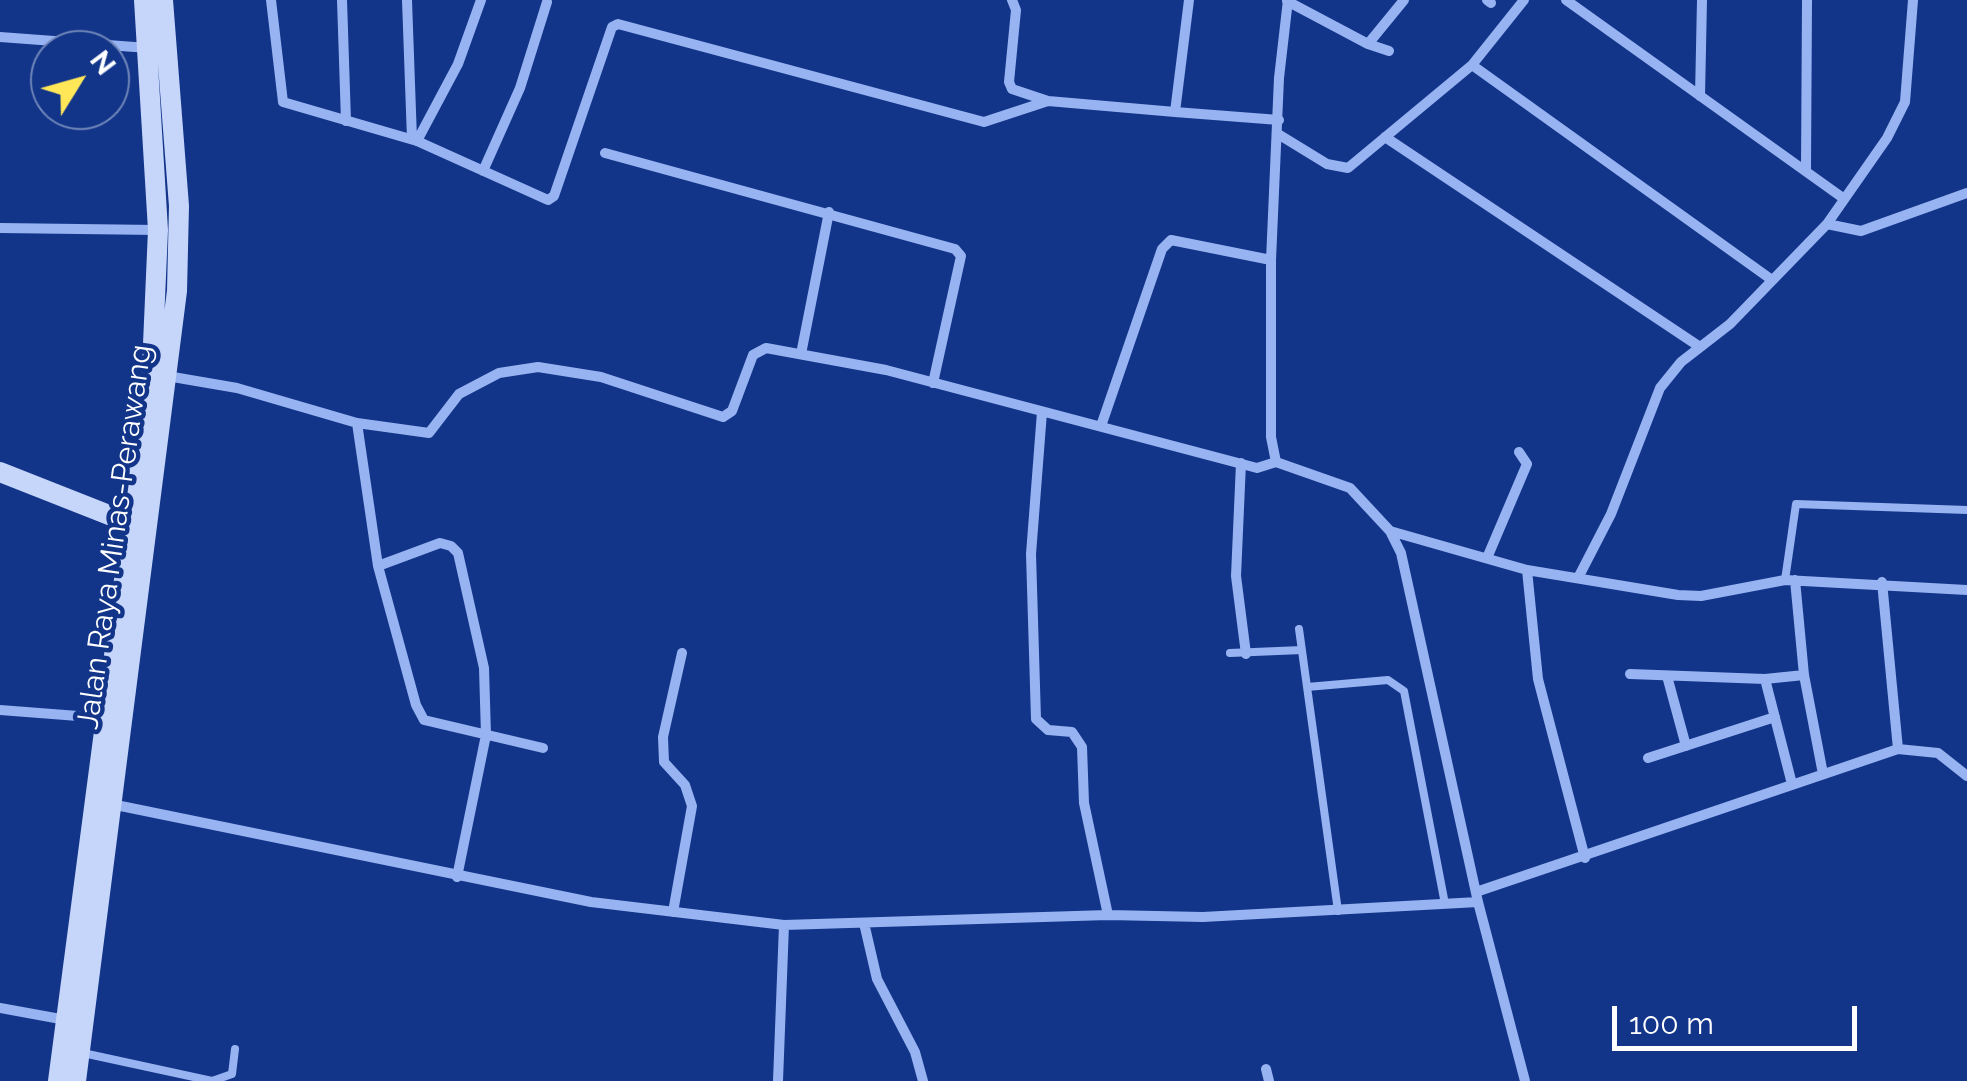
<!DOCTYPE html>
<html>
<head>
<meta charset="utf-8">
<style>
  body { margin:0 }
  #map { position:relative; width:1967px; height:1081px; overflow:hidden; background:#12358a; font-family:Raleway,sans-serif }
  canvas { display:block }
  .north { position:absolute; left:30px; top:30px; width:100px; height:100px; box-sizing:border-box; background:#12358a; border:2px solid #7186b9; border-radius:50%; rotate:53deg; font-size:28px; font-weight:700; line-height:40px; text-align:center; color:#fff }
  .north::after { content:''; display:block; margin:auto; width:35px; height:45px; background:#ffe758; clip-path:polygon(50% 0,100% 100%,50% 72%,0 100%) }
  .scale { position:absolute; left:1612px; top:1006px; width:245px; height:45px; box-sizing:border-box; border:5px solid #fff; border-top:0; padding-left:12px; font-size:30px; line-height:35px; white-space:nowrap; color:#fff; -webkit-text-stroke:8px #12358a; paint-order:stroke }
</style>
</head>
<body>
<div id="map">
<canvas width="1967" height="1081"></canvas>
<div class="north">N</div>
<div class="scale">100 m</div>
</div>
<script>
const context = document.querySelector('canvas').getContext('2d');
context.lineJoin = 'round';
const shape = rows => new Path2D(rows.map(r => 'M' + r).join(''));
function trace(path, color, width, dash) { context.strokeStyle = color; context.lineWidth = width; context.lineCap = dash ? 'butt' : 'round'; context.setLineDash(dash || []); context.stroke(path); }
function label(font, color, halo, rows, align = 'center') {
  context.font = font + ' Raleway,sans-serif'; context.lineWidth = 9; context.setLineDash([]); context.textBaseline = 'middle'; context.strokeStyle = halo; context.fillStyle = color; for (const [text, x, y, turn = 0] of rows) {
    context.save(); context.translate(x, y); context.rotate((+turn || 0) * Math.PI / 180); context.textAlign = isNaN(turn) ? turn : align; if (halo) context.strokeText(text, 0, 0); context.fillText(text, 0, 0); context.restore();
  }
}
trace(shape([
  [1785,580,1796,504,1967,510],
  [1299,629,1338,911],
  [1230,653,1302,650],
  [1307,687,1388,680,1404,691,1445,904],
  [83,1053,212,1081,232,1074,235,1049]
]), '#98b3f1', 8);
trace(shape([
  [271,0,283,102,417,141,548,200,554,196,612,27,618,24,984,122,1048,101],
  [342,0,346,121],
  [407,0,412,139],
  [1012,0,1016,10,1009,82,1012,89,1048,101,1175,112],
  [1189,0,1175,112,1279,120],
  [1288,0,1279,78,1271,260,1271,437,1276,462,1350,488,1390,531,1401,553,1478,902,1525,1081],
  [1487,0,1491,3],
  [1566,0,1843,198],
  [1287,1,1368,44],
  [0,37,148,48],
  [1389,51,1368,44,1404,0],
  [1472,65,1772,280],
  [1700,96,1702,0],
  [1278,134,1327,164,1348,168,1472,65,1524,0],
  [1385,137,1700,347],
  [417,141,458,64,481,0],
  [605,153,955,249,961,256,933,383],
  [1806,169,1807,0],
  [483,171,520,88,547,2],
  [1827,224,1861,231,1967,193],
  [0,228,158,230],
  [801,354,829,212],
  [167,376,237,388,357,423,429,433,459,394,499,373,538,367,601,377,723,417,732,411,753,355,766,348,886,370,1257,468,1276,462],
  [1042,412,1031,554,1036,719,1048,730,1072,732,1082,747,1084,803,1108,915],
  [357,423,378,566,440,543,451,546,458,553,484,668,486,735,457,877],
  [1101,426,1162,249,1171,240,1271,260],
  [1241,463,1236,576,1246,654],
  [1390,531,1527,570,1678,595,1701,596,1785,580,1967,590],
  [1487,558,1527,464,1519,452],
  [378,566,416,705,424,720,543,748],
  [1527,570,1538,679,1585,858],
  [1578,578,1611,514,1660,388,1681,362,1730,324,1827,224,1887,138,1905,102,1913,0],
  [1795,580,1804,675,1823,774],
  [1882,582,1898,749],
  [1630,674,1765,679,1804,675],
  [1667,676,1686,746],
  [1765,679,1792,784],
  [0,710,104,718],
  [1648,758,1775,717],
  [111,804,591,902,784,925,1108,915,1203,917,1478,902],
  [1476,892,1898,749,1938,753,1967,776],
  [673,912,692,806,685,785,664,762,663,737,682,653],
  [864,923,877,979,915,1052,923,1081],
  [0,1008,66,1020],
  [1266,1069,1269,1081],
  [778,1081,784,925]
]), '#98b3f1', 10);
trace(shape([
  [0,472,142,528],
  [58,1081,152,367,158,230,144,0],
  [76,1081,177,291,179,206,163,0]
]), '#c6d6fb', 20);
label('30px', '#fff', '#12358a', [
  ["Jalan Raya Minas-Perawang",115,537,-82]
]);
</script>
</body>
</html>
